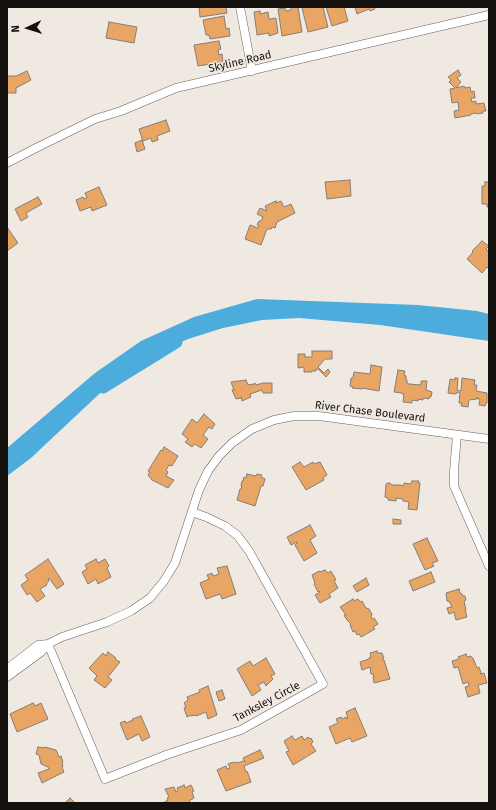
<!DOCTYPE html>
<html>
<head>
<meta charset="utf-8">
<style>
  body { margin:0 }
  #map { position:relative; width:496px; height:810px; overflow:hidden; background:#f0e9e2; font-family:"Fira Sans",sans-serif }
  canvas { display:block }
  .frame { position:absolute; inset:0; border:8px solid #14110f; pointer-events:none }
  .north { position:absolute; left:8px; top:8px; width:40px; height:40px; -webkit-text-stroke:3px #f0e9e2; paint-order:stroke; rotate:266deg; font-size:11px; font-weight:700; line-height:16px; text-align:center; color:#14110f }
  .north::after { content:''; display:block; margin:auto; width:14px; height:18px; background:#14110f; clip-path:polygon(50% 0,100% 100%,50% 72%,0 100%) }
</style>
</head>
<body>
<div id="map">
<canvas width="496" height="810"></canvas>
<div class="frame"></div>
<div class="north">N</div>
</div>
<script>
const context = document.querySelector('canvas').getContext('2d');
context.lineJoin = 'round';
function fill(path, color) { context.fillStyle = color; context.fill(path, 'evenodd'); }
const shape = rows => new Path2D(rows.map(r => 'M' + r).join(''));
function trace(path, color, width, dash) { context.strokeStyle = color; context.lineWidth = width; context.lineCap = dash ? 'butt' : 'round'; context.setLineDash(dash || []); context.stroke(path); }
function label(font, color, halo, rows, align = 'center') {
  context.font = font + ' "Fira Sans",sans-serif'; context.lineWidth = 3; context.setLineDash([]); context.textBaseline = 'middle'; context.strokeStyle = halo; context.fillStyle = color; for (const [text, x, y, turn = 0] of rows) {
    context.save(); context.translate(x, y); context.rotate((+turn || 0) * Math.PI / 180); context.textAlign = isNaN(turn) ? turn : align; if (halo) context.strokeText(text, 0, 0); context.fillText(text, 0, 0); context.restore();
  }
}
fill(shape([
  [257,299,418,305,477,311,489,314,489,341,380,325,299,318,262,320,223,328,188,339,144,359,113,381,31,458,7,476,7,448,95,373,141,341,194,317]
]), '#4caddd');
trace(shape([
  [103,387,176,342]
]), '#4caddd', 13);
const building = shape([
  [199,7,226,7,227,13,200,17,199,7],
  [291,7,298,7,302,32,282,36,278,9,285,8,286,11,291,10,291,7],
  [304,7,323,7,328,27,308,32,302,8,304,7],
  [326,7,344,7,348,21,332,26,326,7],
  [355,7,374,7,375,9,370,11,369,9,357,14,355,7],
  [260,11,260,14,268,12,269,19,276,18,278,33,269,36,269,33,257,35,254,12,260,11],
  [224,16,226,29,229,28,230,36,210,39,209,35,206,35,203,20,224,16],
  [109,22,137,27,134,43,106,38,109,22],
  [219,41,221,49,218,50,219,55,222,54,223,62,198,66,194,45,219,41],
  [458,70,461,75,457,78,461,82,456,88,464,86,465,88,470,87,471,92,474,91,475,98,471,98,472,102,476,101,476,104,484,103,486,111,483,111,483,113,477,114,476,113,471,114,471,115,455,118,454,111,459,110,458,102,452,103,450,89,455,88,449,82,451,80,448,77,458,70],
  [27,71,31,80,16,88,16,93,7,93,7,76,16,76,27,71],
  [166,120,170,131,157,136,158,140,152,142,151,138,143,141,139,129,166,120],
  [142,140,145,149,137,152,135,143,142,140],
  [350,180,351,196,327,199,325,182,350,180],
  [485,182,489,182,489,207,487,207,487,204,482,204,482,186,485,186,485,182],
  [99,187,107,205,92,211,91,207,80,211,76,200,83,197,84,199,87,198,85,193,99,187],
  [38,197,42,204,26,213,28,217,21,221,15,209,38,197],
  [276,201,276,203,281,201,284,207,291,204,295,213,277,222,275,228,272,227,271,229,267,229,261,245,245,239,250,225,258,228,259,226,257,225,259,221,261,221,263,217,257,214,260,208,267,211,265,206,276,201],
  [7,227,18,243,7,251,7,227],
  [482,241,489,246,486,249,489,252,489,269,487,267,482,273,467,259,473,252,472,251,482,241],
  [312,351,332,351,332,359,325,359,318,367,324,373,328,369,330,372,326,377,318,369,316,369,316,371,312,371,312,372,304,372,304,367,298,368,298,354,305,354,305,357,312,357,312,351],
  [371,365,382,367,379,391,362,388,362,389,352,388,353,387,350,386,351,378,353,378,354,372,370,374,371,365],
  [398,370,405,371,404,375,406,376,406,380,407,380,407,383,409,384,421,385,421,381,427,381,426,390,432,392,431,397,429,397,429,399,423,398,423,400,418,399,418,401,412,400,412,403,403,402,404,394,402,394,402,393,394,392,398,370],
  [455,378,458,378,457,390,461,391,462,378,475,380,474,385,477,385,476,391,487,393,487,403,486,403,485,406,479,405,480,399,478,399,477,397,477,399,469,400,468,407,461,406,462,403,459,403,460,393,457,392,456,394,448,393,450,379,455,380,455,378],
  [246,380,248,385,252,384,252,385,255,383,256,385,263,383,272,383,272,393,263,393,262,390,250,394,251,397,242,401,241,397,241,398,236,399,232,390,234,390,231,382,246,380],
  [204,414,215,424,212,429,209,427,203,435,208,439,201,448,195,444,192,447,185,442,188,439,182,434,192,419,197,423,204,414],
  [164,447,178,456,172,466,169,465,166,470,168,472,166,476,174,480,168,488,152,480,148,475,150,472,148,471,161,450,162,451,164,447],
  [300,462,304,467,313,462,314,464,320,462,327,475,323,478,324,480,306,490,292,467,300,462],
  [247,474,256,476,257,474,262,475,261,477,265,479,263,486,261,486,255,506,237,500,240,489,241,489,242,486,241,486,242,481,243,481,244,477,246,478,247,474],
  [412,481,419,481,418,483,420,483,417,510,408,509,409,502,403,501,403,499,396,498,396,501,388,500,388,498,385,497,386,484,388,483,390,483,392,485,401,485,403,486,404,483,411,484,412,481],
  [393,519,401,520,401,524,393,524,393,519],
  [310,525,316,536,310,540,317,553,304,561,295,545,297,543,297,542,291,545,287,537,310,525],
  [427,538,438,561,432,563,434,566,425,570,413,544,427,538],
  [48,559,64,584,57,589,49,578,48,579,49,581,46,584,47,585,40,589,45,596,37,602,30,593,27,595,21,585,28,580,25,575,48,559],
  [96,559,98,563,105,559,109,566,107,568,111,577,98,584,96,579,88,584,82,572,87,569,85,565,96,559],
  [227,566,236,594,222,599,220,594,206,599,200,583,209,579,207,575,212,573,213,576,219,574,217,568,227,566],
  [325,570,328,573,331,571,336,580,334,581,338,588,329,594,331,597,320,603,315,595,320,592,319,591,318,592,314,584,315,583,312,575,319,571,320,572,325,570],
  [431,572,435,582,413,591,409,581,431,572],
  [366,578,369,585,357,592,353,586,366,578],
  [459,589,460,593,462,594,463,596,465,596,466,600,464,601,466,610,465,610,467,617,456,620,454,612,449,614,447,608,452,607,449,601,447,601,446,593,459,589],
  [353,599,354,601,358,599,360,602,362,601,366,608,369,609,372,614,371,617,372,619,374,618,378,624,373,627,375,629,361,637,359,634,357,635,355,631,353,632,350,625,351,624,347,620,344,615,346,615,340,607,353,599],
  [377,651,377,653,382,653,384,658,382,659,383,660,384,660,390,679,374,683,373,677,374,677,373,674,371,674,370,667,362,670,360,662,369,659,369,658,371,657,370,653,377,651],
  [108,652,116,658,115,659,120,662,108,677,112,680,105,688,94,680,97,676,89,668,103,653,106,656,108,652],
  [466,654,467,657,471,656,472,658,473,658,477,668,479,667,481,673,480,674,484,673,487,683,478,685,480,693,468,697,465,687,469,686,468,682,463,684,458,667,454,668,452,661,459,659,458,657,466,654],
  [266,658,275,674,271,676,273,679,266,686,264,682,258,685,261,690,252,696,237,669,250,661,253,666,266,658],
  [208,686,217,715,208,719,206,712,196,716,195,715,191,716,191,715,187,717,184,708,186,707,184,703,188,700,187,697,200,692,199,690,208,686],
  [222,690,225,699,219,701,216,692,222,690],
  [33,703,35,706,41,703,48,719,17,732,10,714,33,703],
  [355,708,367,736,352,742,350,738,336,744,329,727,338,723,336,719,341,717,342,719,346,717,347,719,348,718,346,712,355,708],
  [141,716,150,737,142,741,139,734,127,740,120,723,125,721,126,723,133,720,132,719,141,716],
  [292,736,295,740,302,736,304,740,308,737,310,739,311,738,313,742,311,744,316,751,293,765,286,752,289,751,284,741,292,736],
  [38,747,45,748,45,747,56,750,59,757,61,756,63,762,62,763,63,766,62,767,64,772,42,783,38,773,49,769,48,767,41,764,39,755,36,754,38,747],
  [260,750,264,758,244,766,246,772,247,771,251,782,226,791,217,770,226,766,227,769,230,768,228,764,233,762,234,763,237,762,238,763,243,761,245,762,243,758,245,757,260,750],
  [184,785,185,788,191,785,194,791,192,792,194,798,189,801,190,803,163,803,168,800,167,798,169,797,165,789,174,787,176,792,178,791,177,788,184,785],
  [70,798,75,803,65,803,70,798]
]);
fill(building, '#e8a563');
trace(building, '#847e78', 1);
const street = shape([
  [240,7,252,71],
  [7,163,38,147,95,119,121,111,176,88,489,15],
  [457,435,454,471,454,486,489,566],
  [48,644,105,779,166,755,241,730,323,684,249,551,237,535,225,526,206,517,192,512],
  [7,669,38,645,48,644,62,637,107,622,131,611,150,598,164,581,175,563,199,490,208,471,219,456,232,443,252,429,274,420,294,416,319,416,489,439],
  [7,677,41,652,48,644]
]);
trace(street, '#67615b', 9);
trace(street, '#fff', 8);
label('11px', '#14110f', '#f0e9e2', [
  ["Skyline Road",240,62,-13],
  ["River Chase Boulevard",370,412,7],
  ["Tanksley Circle",267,702,-28]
]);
</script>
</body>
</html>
